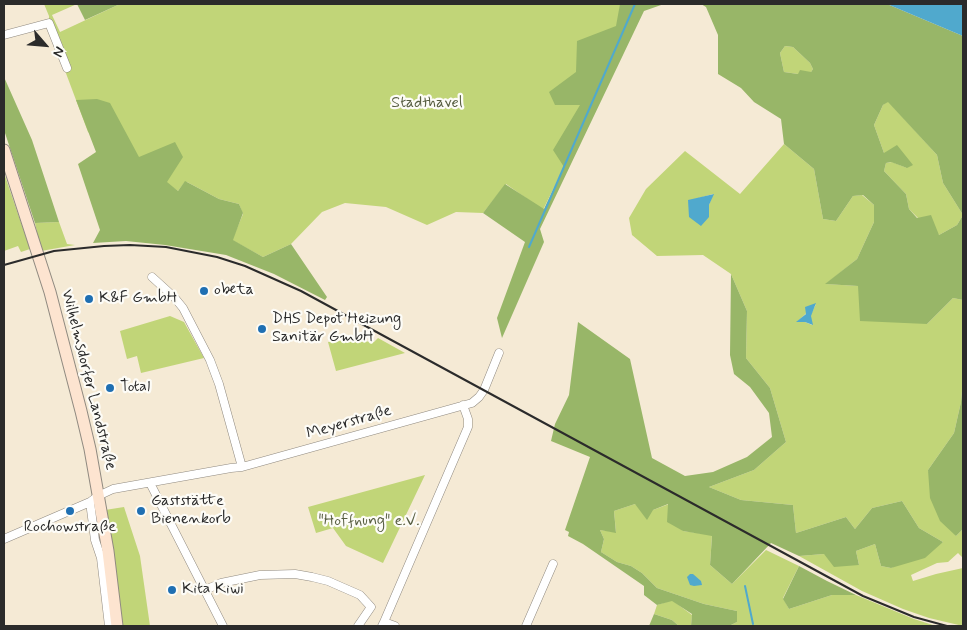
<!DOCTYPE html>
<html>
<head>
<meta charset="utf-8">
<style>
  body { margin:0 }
  #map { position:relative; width:967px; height:630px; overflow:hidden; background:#f5ead5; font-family:Mynerve,sans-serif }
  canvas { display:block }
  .frame { position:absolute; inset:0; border:5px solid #2b2b2b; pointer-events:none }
  .north { position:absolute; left:20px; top:20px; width:50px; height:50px; -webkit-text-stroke:4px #fdfcf7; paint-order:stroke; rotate:117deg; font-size:14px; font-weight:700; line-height:20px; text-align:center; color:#2b2b2b }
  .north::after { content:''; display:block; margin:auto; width:18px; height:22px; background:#2b2b2b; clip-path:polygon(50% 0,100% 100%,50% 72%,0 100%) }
</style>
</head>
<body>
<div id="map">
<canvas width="967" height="630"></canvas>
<div class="frame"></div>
<div class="north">N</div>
</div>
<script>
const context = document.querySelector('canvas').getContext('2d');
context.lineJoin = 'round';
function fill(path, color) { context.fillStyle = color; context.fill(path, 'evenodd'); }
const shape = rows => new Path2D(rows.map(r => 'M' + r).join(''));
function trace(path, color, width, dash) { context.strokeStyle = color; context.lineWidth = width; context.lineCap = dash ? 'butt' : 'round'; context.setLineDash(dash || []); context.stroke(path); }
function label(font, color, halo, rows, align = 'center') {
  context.font = font + ' Mynerve,sans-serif'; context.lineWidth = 4.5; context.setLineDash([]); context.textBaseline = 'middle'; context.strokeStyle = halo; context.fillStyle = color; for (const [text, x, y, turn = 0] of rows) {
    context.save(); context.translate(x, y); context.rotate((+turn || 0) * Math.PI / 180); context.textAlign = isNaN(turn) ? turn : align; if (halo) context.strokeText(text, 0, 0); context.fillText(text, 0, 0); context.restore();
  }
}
fill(shape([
  [44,4,77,4,52,15,60,32,120,4,634,4,564,167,543,210,506,184,483,213,456,212,427,225,386,207,345,203,322,212,291,244,263,257,232,240,243,214,239,204,219,199,187,182,184,183,178,191,88,132,49,28,49,16],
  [785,46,793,47,810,63,813,69,811,72,798,74,784,72,780,53],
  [888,101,937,155,943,183,963,215,957,225,939,235,918,218,909,209,906,194,884,171,886,163,892,162,907,168,884,153,874,125,883,105],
  [784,144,814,169,823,219,836,221,853,196,862,195,874,205,874,222,857,259,826,284,858,286,927,324,953,298,963,300,963,380,961,402,954,433,928,470,956,536,963,529,963,558,958,553,948,562,937,563,911,575,913,581,936,574,963,568,963,626,929,618,903,609,862,591,799,556,824,554,859,565,856,551,875,544,881,566,891,568,943,542,919,528,902,501,872,508,855,529,846,517,796,533,793,505,741,500,709,487,754,470,786,442,770,388,746,358,747,311,731,274,703,255,657,256,632,235,629,218,646,189,685,151,740,194],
  [713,194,709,205,709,217,688,201],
  [816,304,810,316,812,325,805,322,797,322],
  [4,173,30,249,21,252,18,246,4,251],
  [59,222,67,244,75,245,41,251,35,223],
  [170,316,184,322,204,358,141,373,137,356,127,359,120,331],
  [378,338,405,353,336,371,328,342,348,340,374,342],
  [425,475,383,563,346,546,333,528,316,533,308,507],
  [635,504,653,510,669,504,683,531,712,535,710,565,732,584,766,550,799,566,783,598,789,609,832,595,856,595,914,619,936,626,729,626,737,622,737,611,704,604,657,588,642,573,631,566,617,562,601,552,604,539,600,530,616,532,614,511],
  [124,507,140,556,150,626,122,626,105,510],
  [672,600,692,615,691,626,679,626,672,620,654,614,657,605]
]), '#c1d578');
fill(shape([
  [77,4,120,4,85,20],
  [620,4,664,4,644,11,540,229,544,242,502,338,497,318,525,242,483,213,505,184,544,209,564,167,553,150,580,105,555,105,549,92,576,72,577,41,616,26],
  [701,4,887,4,963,36,963,300,953,298,927,324,860,321,858,286,825,284,857,259,874,222,874,205,863,195,853,196,836,221,823,219,814,169,784,144,781,119,754,102,741,88,718,74,718,35,706,7],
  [785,46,793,47,810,63,813,69,811,72,800,70,798,74,784,72,780,53],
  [888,102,937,155,943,183,963,215,957,225,939,235,931,215,917,218,909,209,906,194,884,171,886,163,891,162,907,168,913,165,897,145,884,153,874,125,883,105],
  [4,77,32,140,59,222,35,223,4,130],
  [97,99,110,103,139,157,175,142,183,157,167,182,178,191,185,181,219,199,239,204,243,213,233,240,263,257,291,244,327,297,325,300,274,274,226,255,165,245,126,241,93,243,100,230,78,164,96,152,76,100],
  [731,274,747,311,746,358,770,388,786,442,754,470,709,487,741,500,793,505,796,533,846,517,855,529,872,508,902,501,919,528,943,542,925,558,891,568,881,566,875,544,856,551,859,565,834,567,824,554,799,556,771,543,732,584,710,565,712,536,683,531,667,522,668,504,653,510,647,520,635,504,614,511,616,533,600,530,604,539,601,552,617,562,631,566,642,573,657,588,704,604,737,611,737,622,729,626,691,626,692,614,672,601,657,605,644,595,644,586,583,544,568,536,569,532,565,530,590,457,551,441,555,424,569,395,578,322,630,359,652,458,685,476,713,472,747,457,772,437,769,413,750,387,734,374,730,355],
  [963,380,963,529,956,536,940,521,930,498,928,470,954,433,961,402],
  [799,566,827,581,856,595,832,595,789,609,783,599],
  [654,614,672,620,679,626,649,626]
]), '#98b668');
fill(shape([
  [887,4,963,4,963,36],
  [714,194,709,205,709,217,701,226,689,217,688,200],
  [816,303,811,316,813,325,805,322,796,322,806,314,805,307],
  [690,574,693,574,701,581,702,585,694,586,690,585,687,577]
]), '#50a9cd');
trace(shape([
  [529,247,635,4],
  [745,586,753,624]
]), '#50a9cd', 2);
const minor = shape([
  [4,35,49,23,67,68],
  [152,277,174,297,183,308,210,360,219,384,242,467],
  [150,483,223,626],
  [90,502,95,540,101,558,109,626],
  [4,539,90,502,98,496,113,489,231,468,242,467,472,403,479,397,484,390,499,353],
  [205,590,221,583,260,575,295,574,312,577,328,581,360,595,371,607,358,626],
  [384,622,468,427,468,419,463,405],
  [382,626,384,622,395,626],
  [526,626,553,564]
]);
const secondary = shape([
  [4,150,50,292,81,411,90,449,108,551,117,626]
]);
trace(minor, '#908a80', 9);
trace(secondary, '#908a80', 13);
trace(minor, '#fff', 8);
trace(secondary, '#fde4d0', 11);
trace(shape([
  [4,265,54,251,104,246,130,245,166,247,217,257,245,266,301,291,863,596,914,617,947,626]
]), '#2b2b2b', 2);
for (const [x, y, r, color] of [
  [204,291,5,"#1f6fb2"],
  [89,299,5,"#1f6fb2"],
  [262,329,5,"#1f6fb2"],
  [110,388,5,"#1f6fb2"],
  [70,511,5,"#1f6fb2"],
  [141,511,5,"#1f6fb2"],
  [172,590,5,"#1f6fb2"]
]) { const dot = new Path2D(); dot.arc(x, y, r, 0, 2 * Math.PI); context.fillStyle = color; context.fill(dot); trace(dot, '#fdfcf7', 2); }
label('16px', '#585e42', '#fdfcf7', [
  ["Stadthavel",427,104],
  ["\"Hoffnung\" e.V.",369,522]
]);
label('16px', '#2b2b2b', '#fdfcf7', [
  ["obeta",214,291],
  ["K&F GmbH",99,299],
  ["DHS Depot Heizung",272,320],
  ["Sanitär GmbH",272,338],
  ["Total",120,388],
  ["Gaststätte",151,502],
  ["Bienenkorb",151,520],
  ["Rochowstraße",70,528,"center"],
  ["Kita Kiwi",182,590]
], 'left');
label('16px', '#2b2b2b', '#fdfcf7', [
  ["Wilhelmsdorfer Landstraße",88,380,76],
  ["Meyerstraße",349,423,-16]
]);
</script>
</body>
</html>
